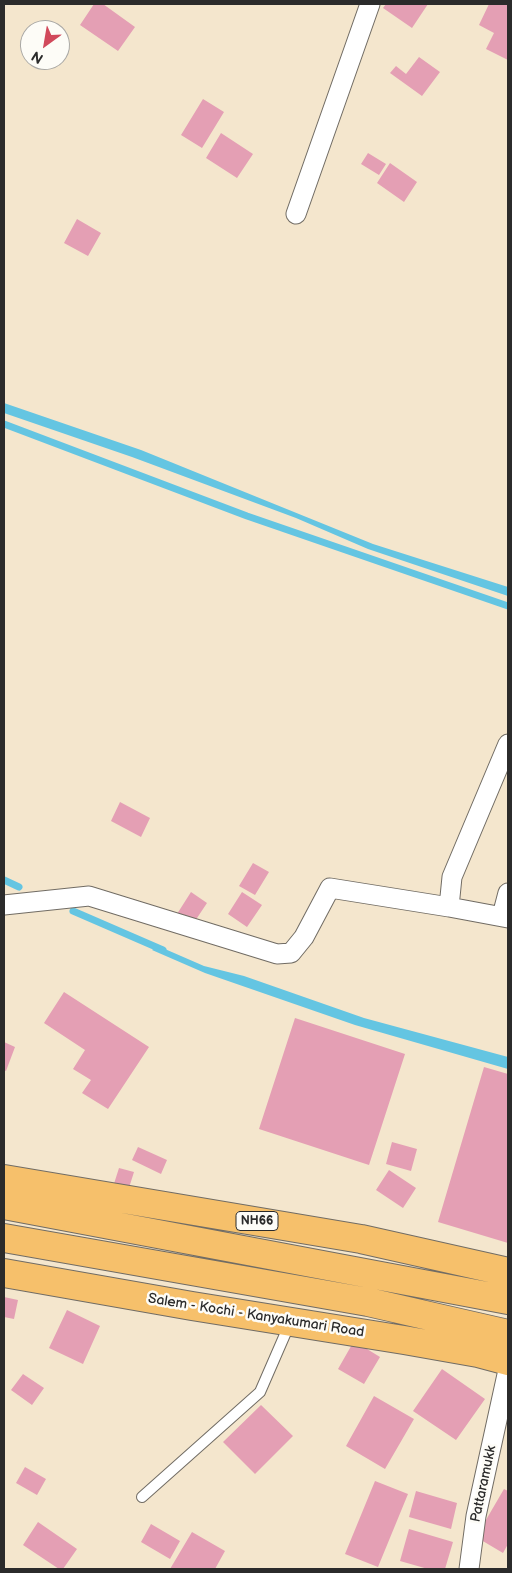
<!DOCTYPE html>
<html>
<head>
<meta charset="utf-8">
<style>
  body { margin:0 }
  #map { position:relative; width:512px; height:1573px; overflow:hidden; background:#f4e6cd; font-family:"Balsamiq Sans",sans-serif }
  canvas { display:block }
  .frame { position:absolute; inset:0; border:5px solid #2b2b2b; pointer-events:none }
  .north { position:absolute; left:20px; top:20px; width:50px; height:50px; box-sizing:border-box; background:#fdfcf7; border:1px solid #a9a8a5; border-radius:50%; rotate:212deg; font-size:14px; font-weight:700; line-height:20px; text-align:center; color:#2b2b2b }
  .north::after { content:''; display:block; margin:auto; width:18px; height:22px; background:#d1495b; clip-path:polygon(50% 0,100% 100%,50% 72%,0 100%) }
</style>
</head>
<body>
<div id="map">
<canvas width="512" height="1573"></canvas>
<div class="frame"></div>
<div class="north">N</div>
</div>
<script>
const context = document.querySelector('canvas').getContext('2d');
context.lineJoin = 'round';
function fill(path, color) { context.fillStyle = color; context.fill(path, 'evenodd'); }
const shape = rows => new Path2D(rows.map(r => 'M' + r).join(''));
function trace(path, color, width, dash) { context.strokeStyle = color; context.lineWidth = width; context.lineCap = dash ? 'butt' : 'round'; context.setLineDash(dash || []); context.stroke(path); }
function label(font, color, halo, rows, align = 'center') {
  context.font = font + ' "Balsamiq Sans",sans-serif'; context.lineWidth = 5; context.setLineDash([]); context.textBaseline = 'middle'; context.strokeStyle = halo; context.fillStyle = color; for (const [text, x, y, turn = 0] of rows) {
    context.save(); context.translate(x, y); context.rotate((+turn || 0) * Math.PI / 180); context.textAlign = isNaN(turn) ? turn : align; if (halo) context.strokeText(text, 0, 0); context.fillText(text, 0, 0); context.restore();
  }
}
fill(shape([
  [4,403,141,450,373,544,508,587,508,596,368,549,296,518,132,457,4,413],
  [158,946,204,966,244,976,364,1018,508,1057,508,1069,355,1025,205,973,152,950]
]), '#64c5e2');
trace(shape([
  [4,424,247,516,508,606],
  [4,880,19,887],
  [73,911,163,950]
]), '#64c5e2', 7);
fill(shape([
  [94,4,103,4,135,27,118,51,80,25],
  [386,4,428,4,412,28,383,8],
  [489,4,508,4,508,60,486,49,494,33,479,25],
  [419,57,440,72,422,96,390,73,396,66,406,74],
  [203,99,224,112,202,148,181,135],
  [221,133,253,154,237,178,206,158],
  [368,153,386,164,379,175,361,164],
  [390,163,417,182,404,202,377,183],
  [77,219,101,233,88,256,64,243],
  [120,802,150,818,141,837,111,821],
  [253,863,269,872,255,895,239,886],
  [191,892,207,903,193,924,177,914],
  [242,892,262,905,247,927,228,914],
  [64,992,149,1047,108,1109,82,1093,91,1080,73,1069,85,1050,44,1023],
  [295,1018,405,1054,369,1165,259,1129],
  [4,1042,15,1047,6,1071,4,1070],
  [484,1067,508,1074,508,1243,438,1222],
  [392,1142,417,1149,411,1171,386,1164],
  [138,1147,167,1160,161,1174,132,1160],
  [119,1168,134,1172,127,1194,112,1190],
  [389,1170,416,1188,403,1208,376,1190],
  [4,1297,18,1300,14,1319,4,1317],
  [67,1310,100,1326,83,1364,49,1348],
  [354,1341,380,1357,364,1384,338,1369],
  [442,1369,485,1399,456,1440,413,1411],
  [23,1374,44,1388,32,1405,11,1390],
  [374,1396,414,1419,385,1469,346,1446],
  [261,1405,293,1436,255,1474,223,1442],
  [25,1467,46,1479,37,1495,16,1483],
  [375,1481,408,1494,378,1567,345,1554],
  [504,1489,508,1491,508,1544,503,1553,476,1537],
  [416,1491,457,1503,451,1529,409,1517],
  [38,1522,77,1549,63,1569,59,1569,23,1545],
  [151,1524,180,1541,170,1559,141,1542],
  [409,1529,453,1542,445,1569,428,1569,400,1561],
  [192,1532,225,1551,215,1569,170,1569]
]), '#e49fb4');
const lane = shape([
  [142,1497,260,1392,290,1323]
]);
const street = shape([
  [296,214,370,4],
  [508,744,452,877,449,907,508,918],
  [4,905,89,896,277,954,291,953,304,937,330,888,449,907],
  [502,916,508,893],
  [469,1569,476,1516,508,1370]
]);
const highway = shape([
  [4,1179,361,1239,508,1272],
  [4,1205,508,1300],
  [4,1238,368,1302,508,1334],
  [4,1273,192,1306,404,1340,478,1353,508,1361]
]);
trace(lane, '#716c64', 12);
trace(street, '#716c64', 21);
trace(highway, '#716c64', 30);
trace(lane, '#fff', 10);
trace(street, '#fff', 19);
trace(highway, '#f6c06b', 28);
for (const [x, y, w] of [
  [257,1221,42]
]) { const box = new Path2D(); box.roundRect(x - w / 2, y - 9.5, w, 19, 4); context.fillStyle = '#fdfcf7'; context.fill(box); trace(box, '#2b2b2b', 1); }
label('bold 12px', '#2b2b2b', null, [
  ["NH66",257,1221]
]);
label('14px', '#2b2b2b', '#fdfcf7', [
  ["Salem - Kochi - Kanyakumari Road",256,1316,9],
  ["Pattaramukk",484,1484,-78]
]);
</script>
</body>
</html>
